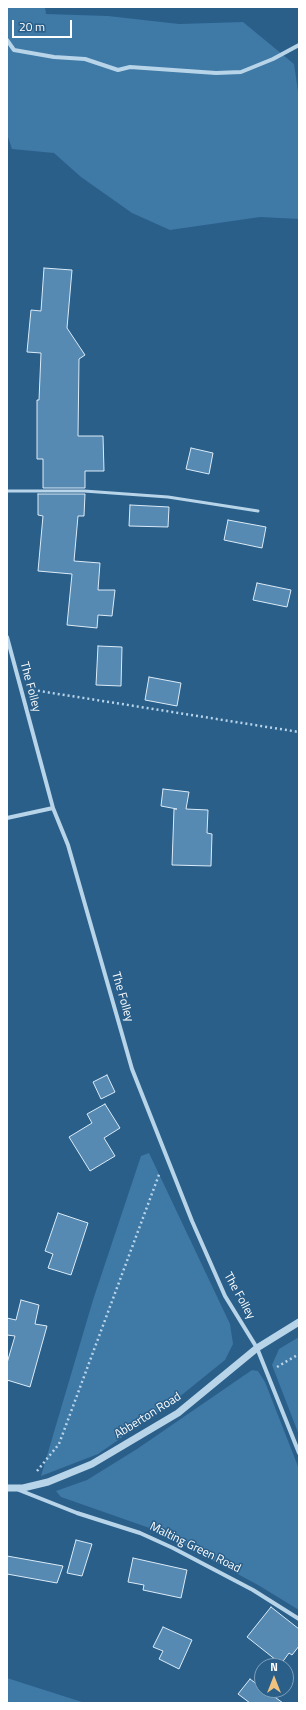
<!DOCTYPE html>
<html>
<head>
<meta charset="utf-8">
<style>
  body { margin:0 }
  #map { position:relative; width:306px; height:1710px; overflow:hidden; background:#2a5f8a; font-family:"Titillium Web",sans-serif }
  canvas { display:block }
  .frame { position:absolute; inset:0; border:8px solid #fff; pointer-events:none }
  .north { position:absolute; left:254px; top:1658px; width:40px; height:40px; box-sizing:border-box; background:#2a5f8a; border:1px solid #7f9fb9; border-radius:50%; rotate:0deg; font-size:11px; font-weight:700; line-height:16px; text-align:center; color:#fff }
  .north::after { content:''; display:block; margin:auto; width:14px; height:18px; background:#f0c27f; clip-path:polygon(50% 0,100% 100%,50% 72%,0 100%) }
  .scale { position:absolute; left:12px; top:20px; width:60px; height:18px; box-sizing:border-box; border:2px solid #fff; border-top:0; padding-left:5px; font-size:12px; line-height:14px; white-space:nowrap; color:#fff; -webkit-text-stroke:3px #2a5f8a; paint-order:stroke }
</style>
</head>
<body>
<div id="map">
<canvas width="306" height="1710"></canvas>
<div class="frame"></div>
<div class="north">N</div>
<div class="scale">20 m</div>
</div>
<script>
const context = document.querySelector('canvas').getContext('2d');
context.lineJoin = 'round';
function fill(path, color) { context.fillStyle = color; context.fill(path, 'evenodd'); }
const shape = rows => new Path2D(rows.map(r => 'M' + r).join(''));
function trace(path, color, width, dash) { context.strokeStyle = color; context.lineWidth = width; context.lineCap = dash ? 'butt' : 'round'; context.setLineDash(dash || []); context.stroke(path); }
function label(font, color, halo, rows, align = 'center') {
  context.font = font + ' "Titillium Web",sans-serif'; context.lineWidth = 3; context.setLineDash([]); context.textBaseline = 'middle'; context.strokeStyle = halo; context.fillStyle = color; for (const [text, x, y, turn = 0] of rows) {
    context.save(); context.translate(x, y); context.rotate((+turn || 0) * Math.PI / 180); context.textAlign = isNaN(turn) ? turn : align; if (halo) context.strokeText(text, 0, 0); context.fillText(text, 0, 0); context.restore();
  }
}
fill(shape([
  [7,7,45,7,46,14,108,16,179,24,243,22,294,64,299,98,299,219,260,217,170,230,132,213,81,177,54,153,12,149,7,134],
  [149,1153,230,1324,233,1344,225,1360,173,1402,98,1454,41,1476,93,1300,141,1156],
  [299,1337,299,1435,272,1365,279,1349],
  [252,1370,258,1371,265,1382,299,1469,299,1610,258,1585,158,1531,61,1497,56,1491,87,1480,137,1449],
  [7,1678,85,1703,7,1703]
]), '#3f79a6');
const building = shape([
  [44,268,72,270,67,328,85,355,79,359,78,436,103,436,104,471,85,471,85,488,43,488,43,459,37,459,37,400,39,400,41,353,27,352,31,310,41,311,44,268],
  [191,448,213,453,209,474,186,469,191,448],
  [38,494,85,494,84,516,78,516,74,561,100,563,98,590,115,590,112,616,98,615,97,628,67,625,72,574,38,571,43,516,38,515,38,494],
  [130,505,169,507,168,527,129,526,130,505],
  [228,520,266,527,262,548,224,540,228,520],
  [257,583,291,590,287,607,253,600,257,583],
  [98,646,122,647,121,686,96,685,98,646],
  [149,677,181,683,177,706,145,700,149,677],
  [163,789,189,792,186,809,208,810,207,833,212,834,211,866,172,865,174,809,177,809,161,806,163,789],
  [107,1075,115,1092,101,1099,93,1082,107,1075],
  [105,1104,120,1128,104,1138,115,1156,90,1171,69,1137,92,1123,87,1114,105,1104],
  [58,1213,88,1223,71,1275,48,1268,53,1254,45,1251,58,1213],
  [21,1300,39,1305,35,1324,47,1326,30,1387,7,1380,7,1363,15,1336,7,1335,7,1318,16,1320,21,1300],
  [76,1540,92,1544,82,1576,67,1573,76,1540],
  [7,1556,63,1566,57,1583,7,1574,7,1556],
  [133,1558,187,1570,181,1598,143,1590,144,1585,128,1582,133,1558],
  [271,1607,299,1629,299,1646,292,1655,289,1653,281,1664,247,1637,271,1607],
  [163,1627,192,1640,179,1669,159,1659,163,1651,153,1647,163,1627],
  [250,1679,262,1688,262,1690,265,1690,283,1703,250,1703,238,1694,250,1679]
]);
fill(building, '#568ab2');
trace(building, '#dbebf7', 1);
trace(shape([
  [33,690,299,732],
  [277,1367,299,1354],
  [37,1471,59,1444,160,1172]
]), '#b8d4e9', 2.5, [2, 3]);
trace(shape([
  [7,491,84,491,168,497,258,511]
]), '#b8d4e9', 3);
trace(shape([
  [7,40,14,50,54,57,85,59,118,70,130,67,216,73,241,72,273,59,299,45],
  [7,637,53,808,68,845,132,1069,192,1221,225,1296,257,1348,299,1453],
  [7,818,53,808],
  [19,1490,77,1513,140,1533,173,1548,253,1590,299,1619]
]), '#b8d4e9', 4);
trace(shape([
  [7,1488,23,1488,48,1482,92,1464,178,1413,257,1348,299,1322]
]), '#b8d4e9', 7);
label('12px', '#fff', '#2a5f8a', [
  ["The Folley",30,687,75],
  ["The Folley",122,997,74],
  ["The Folley",239,1296,61],
  ["Abberton Road",148,1416,-32],
  ["Malting Green Road",195,1548,26]
]);
</script>
</body>
</html>
